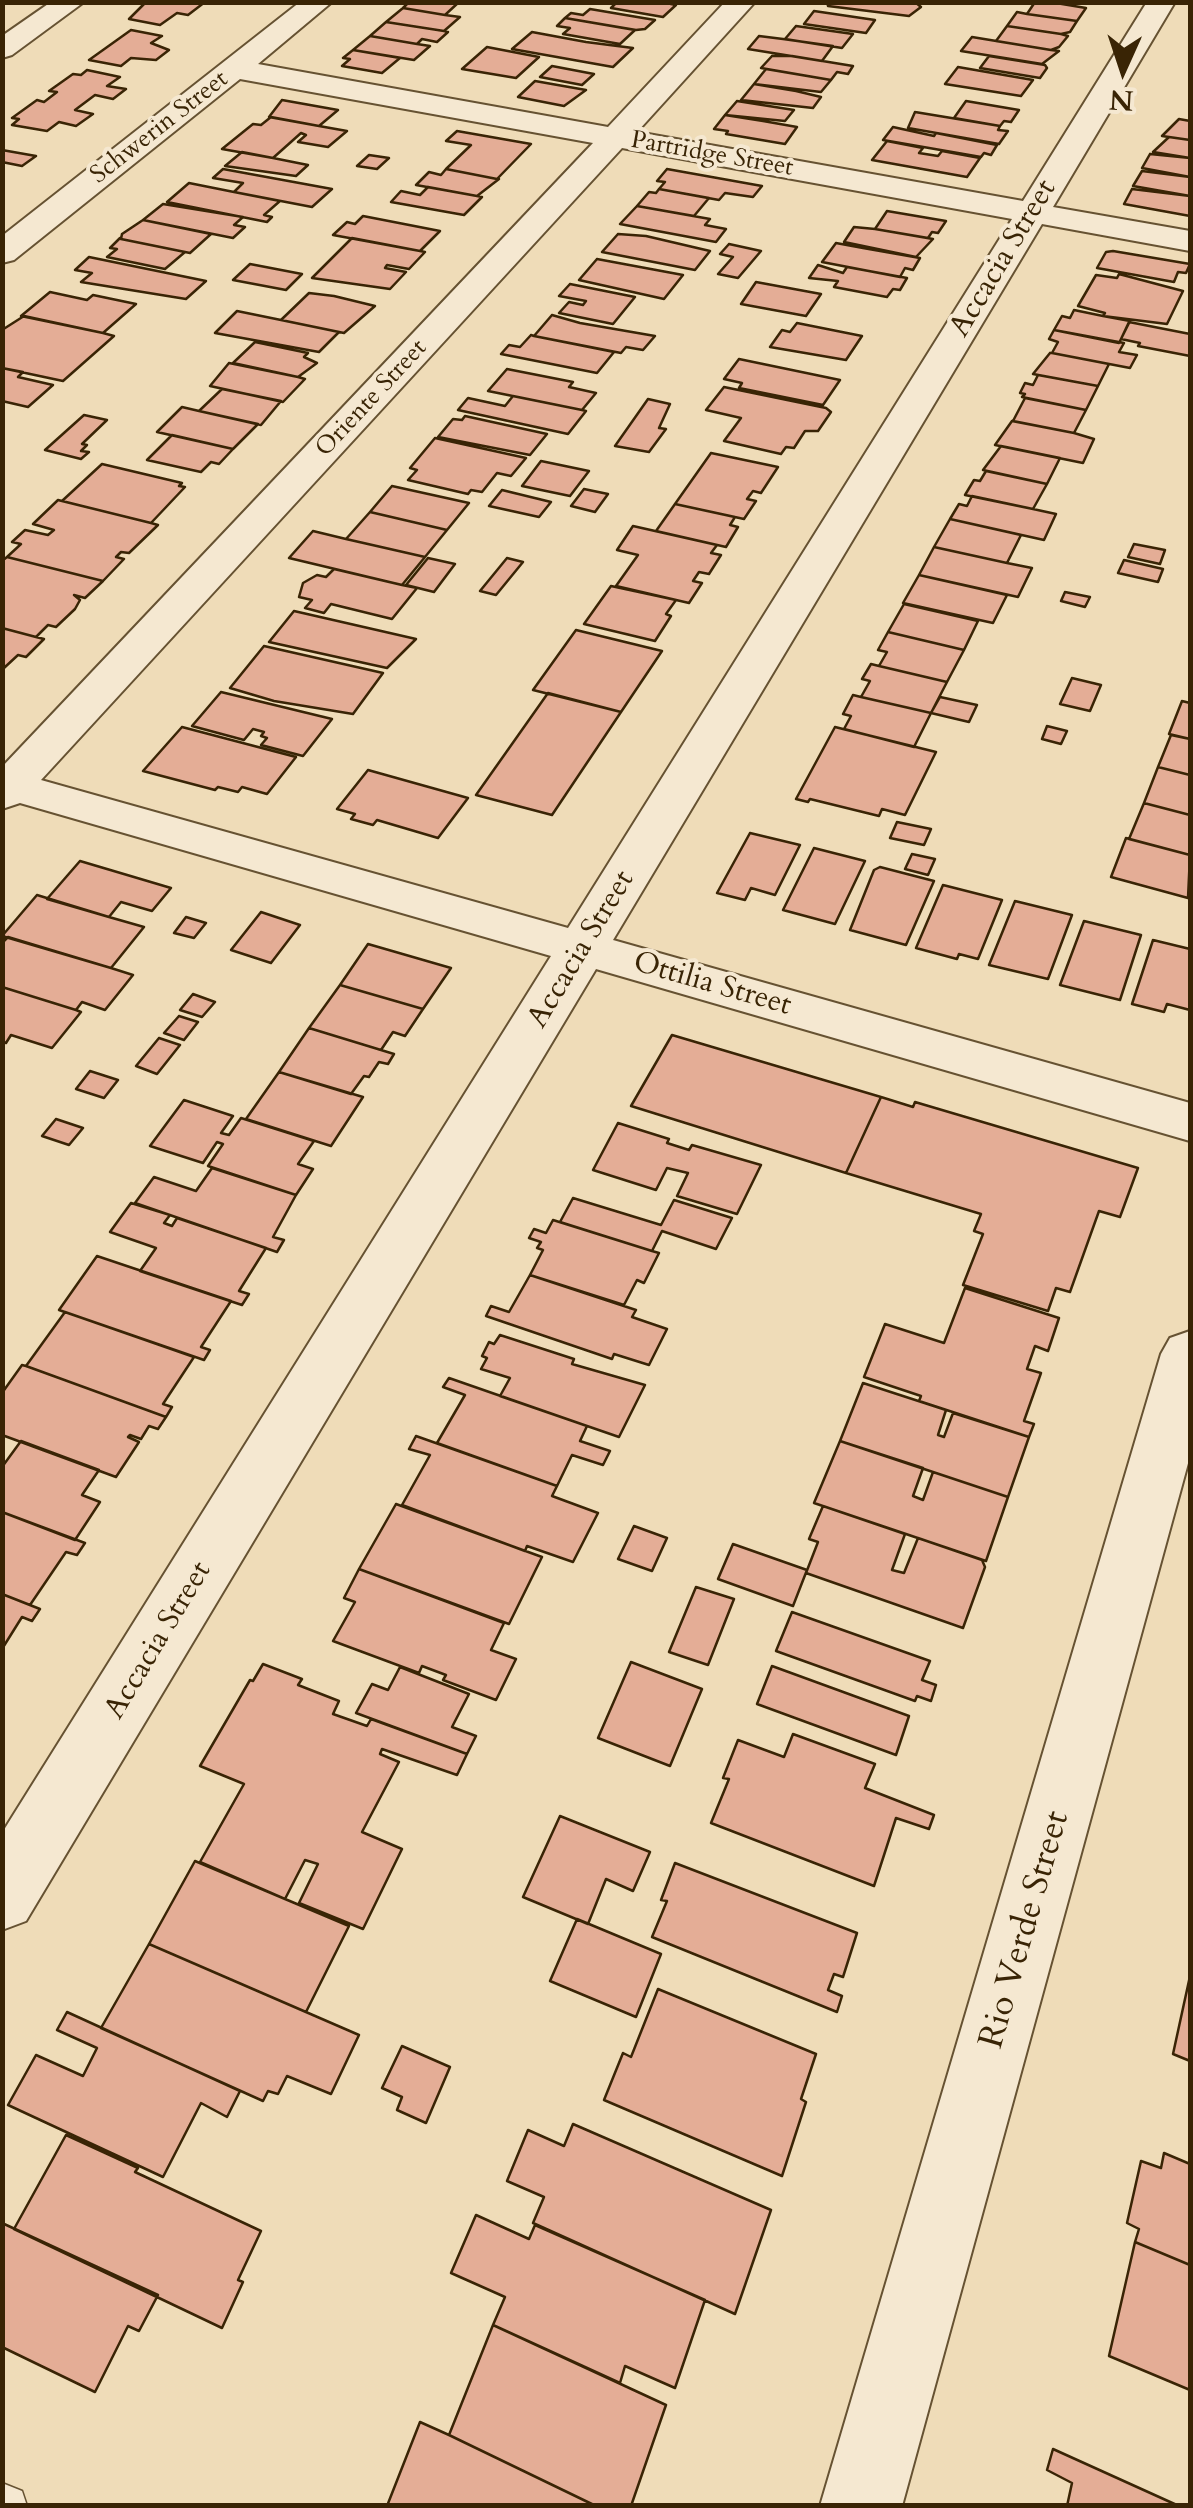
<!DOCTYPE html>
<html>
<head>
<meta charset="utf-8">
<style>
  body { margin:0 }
  #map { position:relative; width:1193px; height:2508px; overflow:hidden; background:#efdcb8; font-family:Cardo,serif }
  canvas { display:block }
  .frame { position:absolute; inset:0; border:5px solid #392405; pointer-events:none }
  .north { position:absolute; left:1073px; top:20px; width:100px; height:100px; -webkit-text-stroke:8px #f5e8d1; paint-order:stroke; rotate:183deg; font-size:28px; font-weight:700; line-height:40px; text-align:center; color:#392405 }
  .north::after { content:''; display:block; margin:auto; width:35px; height:45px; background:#392405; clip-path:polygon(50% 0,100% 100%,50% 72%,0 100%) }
</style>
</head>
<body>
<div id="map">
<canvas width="1193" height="2508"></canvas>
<div class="frame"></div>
<div class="north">N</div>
</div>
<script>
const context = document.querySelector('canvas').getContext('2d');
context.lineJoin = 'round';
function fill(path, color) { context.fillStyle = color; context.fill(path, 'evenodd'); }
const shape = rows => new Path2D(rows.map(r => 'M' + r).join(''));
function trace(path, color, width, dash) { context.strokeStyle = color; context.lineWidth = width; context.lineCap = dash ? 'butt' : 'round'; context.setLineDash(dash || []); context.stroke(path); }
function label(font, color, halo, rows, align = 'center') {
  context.font = font + ' Cardo,serif'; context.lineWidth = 8; context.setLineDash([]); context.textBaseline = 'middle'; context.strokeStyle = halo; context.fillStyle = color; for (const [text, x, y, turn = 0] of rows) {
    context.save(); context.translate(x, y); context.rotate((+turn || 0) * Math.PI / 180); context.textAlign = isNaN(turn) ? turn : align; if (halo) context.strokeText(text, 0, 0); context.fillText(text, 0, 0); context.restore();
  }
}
const building = shape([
  [146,2,205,2,188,15,177,13,160,25,129,19,146,2],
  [409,2,459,2,445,15,403,8,409,2],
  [617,2,661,2,676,5,663,17,611,8,617,2],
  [827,2,915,2,921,7,909,16,828,6,827,2],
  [1035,2,1050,2,1086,8,1077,21,1027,14,1035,2],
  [403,8,445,15,460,17,444,31,386,22,403,8],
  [590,9,655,20,645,29,636,30,565,18,571,13,583,15,590,9],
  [814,11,875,20,866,33,804,24,814,11],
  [1017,12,1027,14,1077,21,1070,32,1061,34,1007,26,1017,12],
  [565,18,635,30,620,44,563,34,570,28,557,26,565,18],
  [386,22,444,31,448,32,437,42,422,39,417,44,370,36,386,22],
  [796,26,853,34,842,48,785,39,796,26],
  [1007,26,1061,34,1068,36,1059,47,1051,50,996,41,1007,26],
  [131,30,162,36,151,43,169,50,156,60,131,58,121,66,89,60,131,30],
  [532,32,586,42,633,48,613,67,512,49,532,32],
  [370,36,417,44,430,46,414,60,353,50,370,36],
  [759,36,783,39,833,46,822,61,748,49,759,36],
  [972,37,1051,50,1059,51,1042,64,961,51,972,37],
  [487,47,539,57,516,78,462,69,487,47],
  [353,50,400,58,382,73,342,66,350,59,343,58,353,50],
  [772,56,792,56,853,66,848,74,837,72,831,80,761,68,772,56],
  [989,56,1045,65,1047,68,1040,78,980,68,989,56],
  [552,66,594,74,582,85,540,77,552,66],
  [958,67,1033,80,1021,96,945,84,958,67],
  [766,69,831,80,821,92,754,84,766,69],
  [87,70,120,77,107,86,126,89,113,99,95,95,75,110,93,114,76,126,59,122,47,131,12,125,19,119,12,118,37,100,44,102,57,92,49,91,73,74,81,75,87,70],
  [535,81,586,90,564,106,518,97,535,81],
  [754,84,796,91,821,97,813,108,741,100,754,84],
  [282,100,338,110,319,126,269,117,282,100],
  [737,101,794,110,785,121,725,115,737,101],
  [966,101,1019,110,1011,122,1004,121,1000,126,954,118,966,101],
  [915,112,1000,126,998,130,1008,131,999,144,908,128,915,112],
  [725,115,763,121,797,127,785,144,726,134,728,131,714,129,725,115],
  [271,117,319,126,347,131,328,147,298,142,306,135,301,133,273,158,222,149,253,124,261,125,271,117],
  [1179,119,1190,121,1190,140,1162,136,1179,119],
  [893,127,934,136,936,133,997,145,991,155,984,153,981,157,883,140,893,127],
  [457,131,531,144,497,179,446,169,471,145,446,141,457,131],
  [1169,137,1190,140,1190,158,1153,152,1169,137],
  [887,141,923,148,919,153,938,156,942,151,980,158,967,177,872,160,887,141],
  [2,150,36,156,22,166,2,162,2,150],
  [242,152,273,158,308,165,296,176,225,166,242,152],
  [1150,154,1190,158,1190,177,1142,168,1150,154],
  [369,155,389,158,377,169,357,166,369,155],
  [223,169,332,189,312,207,234,192,243,183,213,178,223,169],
  [446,169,497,179,499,179,477,196,416,185,429,172,441,175,446,169],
  [667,169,762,186,753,197,725,193,719,200,659,189,665,182,657,181,667,169],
  [1142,171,1190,177,1190,196,1133,186,1142,171],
  [189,183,234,192,280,201,264,215,272,217,267,222,167,202,189,183],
  [428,187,477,196,482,197,464,215,391,202,401,191,420,195,428,187],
  [659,189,709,198,694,216,637,206,649,192,656,193,659,189],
  [1132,189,1190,196,1190,216,1124,204,1132,189],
  [163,204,243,217,234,225,245,227,233,238,143,220,163,204],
  [637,206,710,219,705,225,726,229,716,242,620,224,637,206],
  [887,211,946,221,938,233,932,232,928,238,875,229,887,211],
  [363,216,440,231,420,251,333,235,347,222,355,224,363,216],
  [143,220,211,234,190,253,121,239,122,234,143,220],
  [854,227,875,229,933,239,916,257,844,242,854,227],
  [618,234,646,236,710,251,695,270,602,252,618,234],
  [120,238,121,239,185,252,165,269,107,257,117,249,110,248,120,238],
  [352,238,420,251,425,252,409,269,387,265,385,268,406,272,390,289,312,278,352,238],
  [836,243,863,248,920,258,913,270,905,268,900,277,822,262,836,243],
  [729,244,761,251,738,278,718,274,733,257,720,254,729,244],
  [1113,251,1190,264,1186,273,1178,272,1174,282,1097,268,1106,252,1113,251],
  [89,257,206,281,186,299,81,282,92,273,75,270,89,257],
  [597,259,683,275,664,299,579,280,597,259],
  [250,264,302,274,286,290,233,280,250,264],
  [818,265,843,273,847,267,907,278,900,290,893,289,887,297,834,287,838,281,809,278,818,265],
  [1119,274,1183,291,1167,324,1103,316,1105,313,1078,306,1096,275,1117,278,1119,274],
  [756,282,821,294,806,316,741,304,756,282],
  [570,284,635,297,613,324,559,313,569,302,583,305,586,301,559,296,570,284],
  [50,292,87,300,93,295,136,304,103,333,21,316,50,292],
  [309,293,334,296,375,306,344,333,281,320,309,293],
  [1074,310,1103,316,1130,321,1119,343,1054,330,1062,316,1070,318,1074,310],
  [237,311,281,320,339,332,319,352,215,333,237,311],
  [552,315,580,323,655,336,643,350,626,347,621,353,534,336,552,315],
  [24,316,103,333,114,336,63,381,2,368,2,330,24,316],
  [1129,322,1190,334,1190,356,1138,346,1140,343,1121,339,1129,322],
  [797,323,862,336,846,360,770,347,782,330,790,332,797,323],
  [1054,330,1124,343,1119,352,1137,355,1130,368,1052,353,1058,342,1049,339,1054,330],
  [531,335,534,336,614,352,597,373,501,354,509,345,520,347,531,335],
  [255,342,308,353,304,357,317,363,298,377,233,363,255,342],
  [1050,353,1052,353,1109,364,1098,386,1033,374,1050,353],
  [739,359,840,380,823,405,739,388,742,383,724,379,739,359],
  [229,363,298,377,305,379,283,402,210,386,229,363],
  [2,368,23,372,18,377,53,385,28,407,2,401,2,368],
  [507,369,573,382,569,387,596,393,582,410,488,391,507,369],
  [1038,375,1098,386,1086,410,1022,397,1025,394,1020,393,1025,383,1033,385,1038,375],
  [724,387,826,408,831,412,818,431,805,431,794,448,786,447,781,454,724,441,741,418,706,410,724,387],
  [222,389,281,401,261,425,199,411,222,389],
  [513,396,582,410,586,411,568,434,458,410,468,398,505,406,513,396],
  [1025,398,1086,410,1074,433,1013,421,1025,398],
  [648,399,670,404,659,428,666,429,649,452,615,446,648,399],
  [182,407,199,411,258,424,233,449,157,432,182,407],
  [84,415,107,420,82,444,87,445,81,451,89,452,81,459,45,450,84,415],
  [465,416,547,434,530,455,438,437,453,419,462,420,465,416],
  [1012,421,1074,433,1094,439,1083,463,995,445,1012,421],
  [172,435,233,449,219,464,211,462,201,472,147,460,172,435],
  [435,438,526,458,511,476,497,473,482,492,471,490,468,494,408,480,417,470,410,468,435,438],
  [1001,446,1060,458,1047,484,983,470,1001,446],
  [711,453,778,467,761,493,753,491,747,499,756,501,744,519,675,504,711,453],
  [541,461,589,471,570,496,522,486,541,461],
  [102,464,182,483,179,486,185,487,151,523,62,501,102,464],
  [986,471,1047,484,1033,509,965,495,974,480,980,481,986,471],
  [392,486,469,503,447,530,370,512,392,486],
  [584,489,608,494,595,512,571,506,584,489],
  [502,490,551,502,539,517,489,506,502,490],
  [972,496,1033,509,1056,514,1044,540,950,519,959,504,967,506,972,496],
  [58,500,151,523,158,525,129,553,121,552,116,557,124,559,103,581,7,557,21,544,12,542,25,530,48,535,54,530,33,524,58,500],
  [675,504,735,517,730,525,738,527,726,547,656,531,675,504],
  [370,512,447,530,425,557,346,539,370,512],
  [950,519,1021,535,1007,563,934,547,950,519],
  [633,526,717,545,711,553,721,555,709,574,699,572,693,581,702,583,689,603,616,586,638,555,617,550,633,526],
  [313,531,346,539,425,557,402,585,289,558,313,531],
  [1134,544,1165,550,1160,564,1128,557,1134,544],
  [934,547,1007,563,1032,568,1018,597,919,575,934,547],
  [7,557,103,581,85,598,74,595,80,600,75,609,56,627,48,625,36,637,2,628,2,561,7,557],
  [428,558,455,564,434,592,406,585,428,558],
  [507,558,523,562,496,595,480,591,507,558],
  [1124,560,1163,569,1158,582,1118,573,1124,560],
  [334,569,402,585,417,588,392,619,331,604,324,613,305,608,312,600,299,597,303,583,317,575,326,577,334,569],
  [919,575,1007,595,993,623,903,603,919,575],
  [611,586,676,600,666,614,671,616,655,641,584,624,611,586],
  [1065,592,1090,597,1085,607,1061,601,1065,592],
  [904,604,978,621,964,650,888,632,904,604],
  [294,611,416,639,387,668,269,642,294,611],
  [2,628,36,637,44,639,26,657,18,655,4,668,2,628],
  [576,630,662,651,621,712,533,690,576,630],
  [888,632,964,650,947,682,879,666,887,652,878,650,888,632],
  [264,646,383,673,353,714,274,701,230,688,264,646],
  [871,664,879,666,947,682,931,713,861,697,870,681,862,679,871,664],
  [1072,678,1101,685,1090,711,1060,704,1072,678],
  [221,692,332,719,303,756,261,745,267,738,261,736,264,732,253,729,244,740,192,726,221,692],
  [548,693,621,712,552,815,476,795,548,693],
  [853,695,861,697,931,713,914,747,844,729,851,716,843,714,853,695],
  [940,697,977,705,969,722,931,713,940,697],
  [1182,701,1190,703,1190,739,1169,734,1182,701],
  [1047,726,1067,731,1061,744,1042,739,1047,726],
  [182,727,296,757,267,794,242,787,238,792,218,787,215,790,143,771,182,727],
  [835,727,936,752,905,815,882,809,879,816,810,799,808,802,796,799,835,727],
  [1171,735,1190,739,1190,775,1158,767,1171,735],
  [1158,767,1190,775,1190,815,1144,803,1158,767],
  [368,770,468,798,438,838,377,820,373,825,351,819,355,814,337,809,368,770],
  [1144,803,1190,815,1190,855,1129,839,1144,803],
  [897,822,931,829,924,845,890,838,897,822],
  [750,833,800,845,775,895,751,888,745,900,717,893,750,833],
  [1126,838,1190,855,1188,898,1111,877,1126,838],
  [814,848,865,861,835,924,783,910,814,848],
  [912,854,935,859,928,875,905,869,912,854],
  [80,861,171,888,152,911,121,902,109,917,47,899,80,861],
  [880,867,934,881,906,945,850,930,874,870,880,867],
  [943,885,1002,900,978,959,959,954,957,959,916,948,943,885],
  [37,895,109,917,144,927,111,968,2,936,37,895],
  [1015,901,1072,915,1048,979,989,965,1015,901],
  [261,912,300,925,271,963,231,950,261,912],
  [186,917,206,923,194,938,174,933,186,917],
  [1084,921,1141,935,1120,1000,1060,985,1084,921],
  [8,937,111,968,133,975,105,1010,82,1002,76,1010,2,987,2,943,8,937],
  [1153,940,1190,949,1190,1010,1167,1004,1164,1012,1132,1004,1153,940],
  [368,944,451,968,423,1009,340,985,368,944],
  [340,985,423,1009,405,1036,393,1032,381,1050,309,1028,340,985],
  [2,987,76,1010,81,1012,52,1048,11,1035,6,1043,2,1042,2,987],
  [193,994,215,1002,202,1017,180,1010,193,994],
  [179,1016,198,1022,184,1040,164,1033,179,1016],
  [309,1028,381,1050,394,1054,388,1064,379,1062,369,1077,364,1076,351,1094,279,1072,309,1028],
  [672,1035,881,1097,846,1173,631,1106,672,1035],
  [159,1038,180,1045,157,1074,136,1066,159,1038],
  [90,1071,118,1080,104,1098,76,1089,90,1071],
  [279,1072,363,1097,331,1146,246,1119,279,1072],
  [881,1097,913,1107,915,1102,1138,1168,1120,1217,1099,1211,1070,1292,1056,1288,1048,1311,963,1285,983,1234,974,1231,981,1214,846,1173,881,1097],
  [184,1100,233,1116,221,1133,229,1135,241,1118,314,1141,298,1164,313,1169,296,1195,208,1166,223,1144,217,1142,203,1163,150,1146,184,1100],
  [56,1119,83,1128,69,1145,42,1136,56,1119],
  [618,1123,669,1139,667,1143,689,1150,692,1145,761,1165,737,1214,677,1196,688,1173,667,1168,656,1190,593,1170,618,1123],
  [212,1168,296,1195,273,1237,284,1240,277,1252,135,1203,154,1177,196,1191,212,1168],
  [573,1198,661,1225,674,1200,732,1218,716,1249,662,1231,652,1251,560,1222,573,1198],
  [131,1203,170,1215,164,1223,172,1226,177,1218,266,1248,239,1291,249,1294,242,1305,140,1271,156,1248,110,1232,131,1203],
  [553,1220,652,1251,659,1253,644,1283,637,1280,624,1305,530,1275,543,1250,537,1248,541,1242,529,1238,534,1229,546,1233,553,1220],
  [97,1256,231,1301,201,1347,210,1350,204,1360,59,1310,97,1256],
  [530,1275,636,1310,632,1317,667,1329,649,1365,614,1354,612,1359,486,1316,491,1306,509,1312,530,1275],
  [965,1288,1059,1318,1048,1351,1035,1346,1027,1369,1041,1373,1024,1421,1034,1424,1029,1437,919,1401,921,1396,864,1377,885,1324,944,1343,965,1288],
  [65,1312,194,1357,163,1404,172,1407,166,1417,26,1366,65,1312],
  [500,1335,574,1359,572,1364,645,1385,619,1437,500,1396,510,1378,481,1369,487,1358,482,1356,489,1342,494,1344,500,1335],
  [22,1365,26,1366,166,1417,158,1429,149,1426,141,1439,130,1435,128,1437,139,1442,116,1477,2,1435,2,1393,22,1365],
  [449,1378,587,1426,580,1441,610,1451,603,1465,572,1455,557,1486,437,1443,465,1395,443,1387,449,1378],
  [863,1383,946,1410,938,1435,944,1437,953,1413,1029,1437,1008,1497,840,1441,863,1383],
  [416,1436,557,1486,552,1496,598,1513,573,1562,527,1546,525,1551,402,1505,430,1455,409,1449,416,1436],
  [21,1441,99,1470,82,1495,100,1502,75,1540,2,1512,2,1467,21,1441],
  [840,1441,923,1468,913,1496,923,1500,933,1472,1008,1497,986,1561,814,1503,840,1441],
  [396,1504,542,1557,509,1624,359,1569,396,1504],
  [823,1506,905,1534,892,1570,904,1573,918,1538,982,1560,985,1567,963,1628,806,1573,818,1542,809,1539,823,1506],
  [2,1512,85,1543,77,1555,66,1552,30,1605,2,1594,2,1512],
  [634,1526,667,1538,652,1571,618,1559,634,1526],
  [733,1544,807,1570,793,1606,718,1579,733,1544],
  [359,1569,504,1623,491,1650,516,1659,496,1700,443,1680,446,1675,422,1666,419,1673,333,1641,355,1602,344,1598,359,1569],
  [696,1587,734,1599,708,1665,669,1652,696,1587],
  [2,1594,40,1609,32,1621,22,1617,2,1649,2,1594],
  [792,1612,930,1661,922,1680,936,1685,931,1701,917,1696,915,1701,776,1651,792,1612],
  [631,1662,702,1689,670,1766,598,1738,631,1662],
  [263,1664,302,1679,298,1685,339,1701,333,1714,367,1726,371,1719,467,1754,457,1775,382,1749,380,1754,399,1762,362,1832,402,1849,363,1929,299,1903,318,1864,305,1860,285,1899,200,1862,244,1784,200,1766,250,1680,253,1681,263,1664],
  [772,1666,909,1716,896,1755,757,1704,772,1666],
  [400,1667,469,1694,452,1727,476,1736,467,1754,356,1713,372,1684,388,1690,400,1667],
  [793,1734,875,1764,865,1788,934,1815,929,1829,896,1818,874,1886,711,1823,729,1779,723,1778,738,1740,784,1757,793,1734],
  [560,1816,650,1852,633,1891,606,1879,588,1924,523,1897,560,1816],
  [195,1861,349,1926,306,2012,149,1944,195,1861],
  [675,1863,857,1933,843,1977,834,1974,828,1990,842,1996,837,2012,652,1937,667,1901,661,1900,675,1863],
  [577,1919,661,1954,636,2017,550,1981,577,1919],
  [149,1944,359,2035,331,2094,287,2076,278,2094,268,2091,263,2101,101,2028,149,1944],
  [1190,1976,1190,2061,1173,2054,1190,1976],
  [658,1989,816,2054,801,2099,806,2102,782,2176,604,2100,623,2053,631,2057,658,1989],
  [67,2012,240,2091,227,2117,201,2103,163,2177,8,2105,36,2055,83,2076,97,2048,57,2030,67,2012],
  [402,2046,450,2067,426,2123,397,2110,402,2097,382,2088,402,2046],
  [573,2124,771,2210,735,2314,533,2223,544,2197,507,2181,528,2130,564,2146,573,2124],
  [66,2135,138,2168,135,2172,261,2231,238,2280,243,2282,222,2328,14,2229,66,2135],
  [1164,2153,1190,2164,1190,2265,1135,2242,1139,2229,1127,2223,1141,2161,1161,2168,1164,2153],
  [476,2215,529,2239,535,2225,705,2300,675,2388,625,2366,620,2383,493,2325,505,2297,451,2273,476,2215],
  [2,2223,158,2295,139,2331,128,2326,95,2392,2,2347,2,2223],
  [1135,2242,1190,2265,1190,2390,1109,2356,1135,2242],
  [493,2325,666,2405,631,2506,596,2506,449,2435,493,2325],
  [420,2422,449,2435,596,2506,387,2506,420,2422],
  [1053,2449,1179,2506,1067,2506,1072,2483,1047,2470,1053,2449]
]);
fill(building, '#e4ad96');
trace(building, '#392405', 2.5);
const lane = shape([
  [2,2483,22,2491,27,2506,2,2506,2,2483]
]);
const street = shape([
  [51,2,84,2,12,55,2,58,2,36,51,2],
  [300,2,332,2,258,64,608,127,725,2,755,2,637,132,1023,201,1147,2,1175,2,1053,207,1190,231,1190,251,1042,224,613,940,1190,1103,1190,1141,596,969,26,1921,2,1930,2,1833,551,956,20,803,2,809,2,767,593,143,240,79,14,260,2,263,2,236,300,2],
  [622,148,1012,219,568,928,41,780,622,148],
  [1190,1331,1190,1456,902,2506,820,2506,1161,1354,1170,1338,1190,1331]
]);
trace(lane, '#665232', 3);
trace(street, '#665232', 4);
fill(lane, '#f5e8d1');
fill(street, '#f5e8d1');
label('25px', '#392405', '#f5e8d1', [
  ["Schwerin Street",160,128,-38],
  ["Partridge Street",712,155,10],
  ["Oriente Street",372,399,-47]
]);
label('30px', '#392405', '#f5e8d1', [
  ["Accacia Street",1004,259,-59],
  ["Accacia Street",582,950,-59],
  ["Ottilia Street",712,985,16],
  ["Accacia Street",159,1641,-59]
]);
label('35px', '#392405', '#f5e8d1', [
  ["Rio Verde Street",1026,1930,-74]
]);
</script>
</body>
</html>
